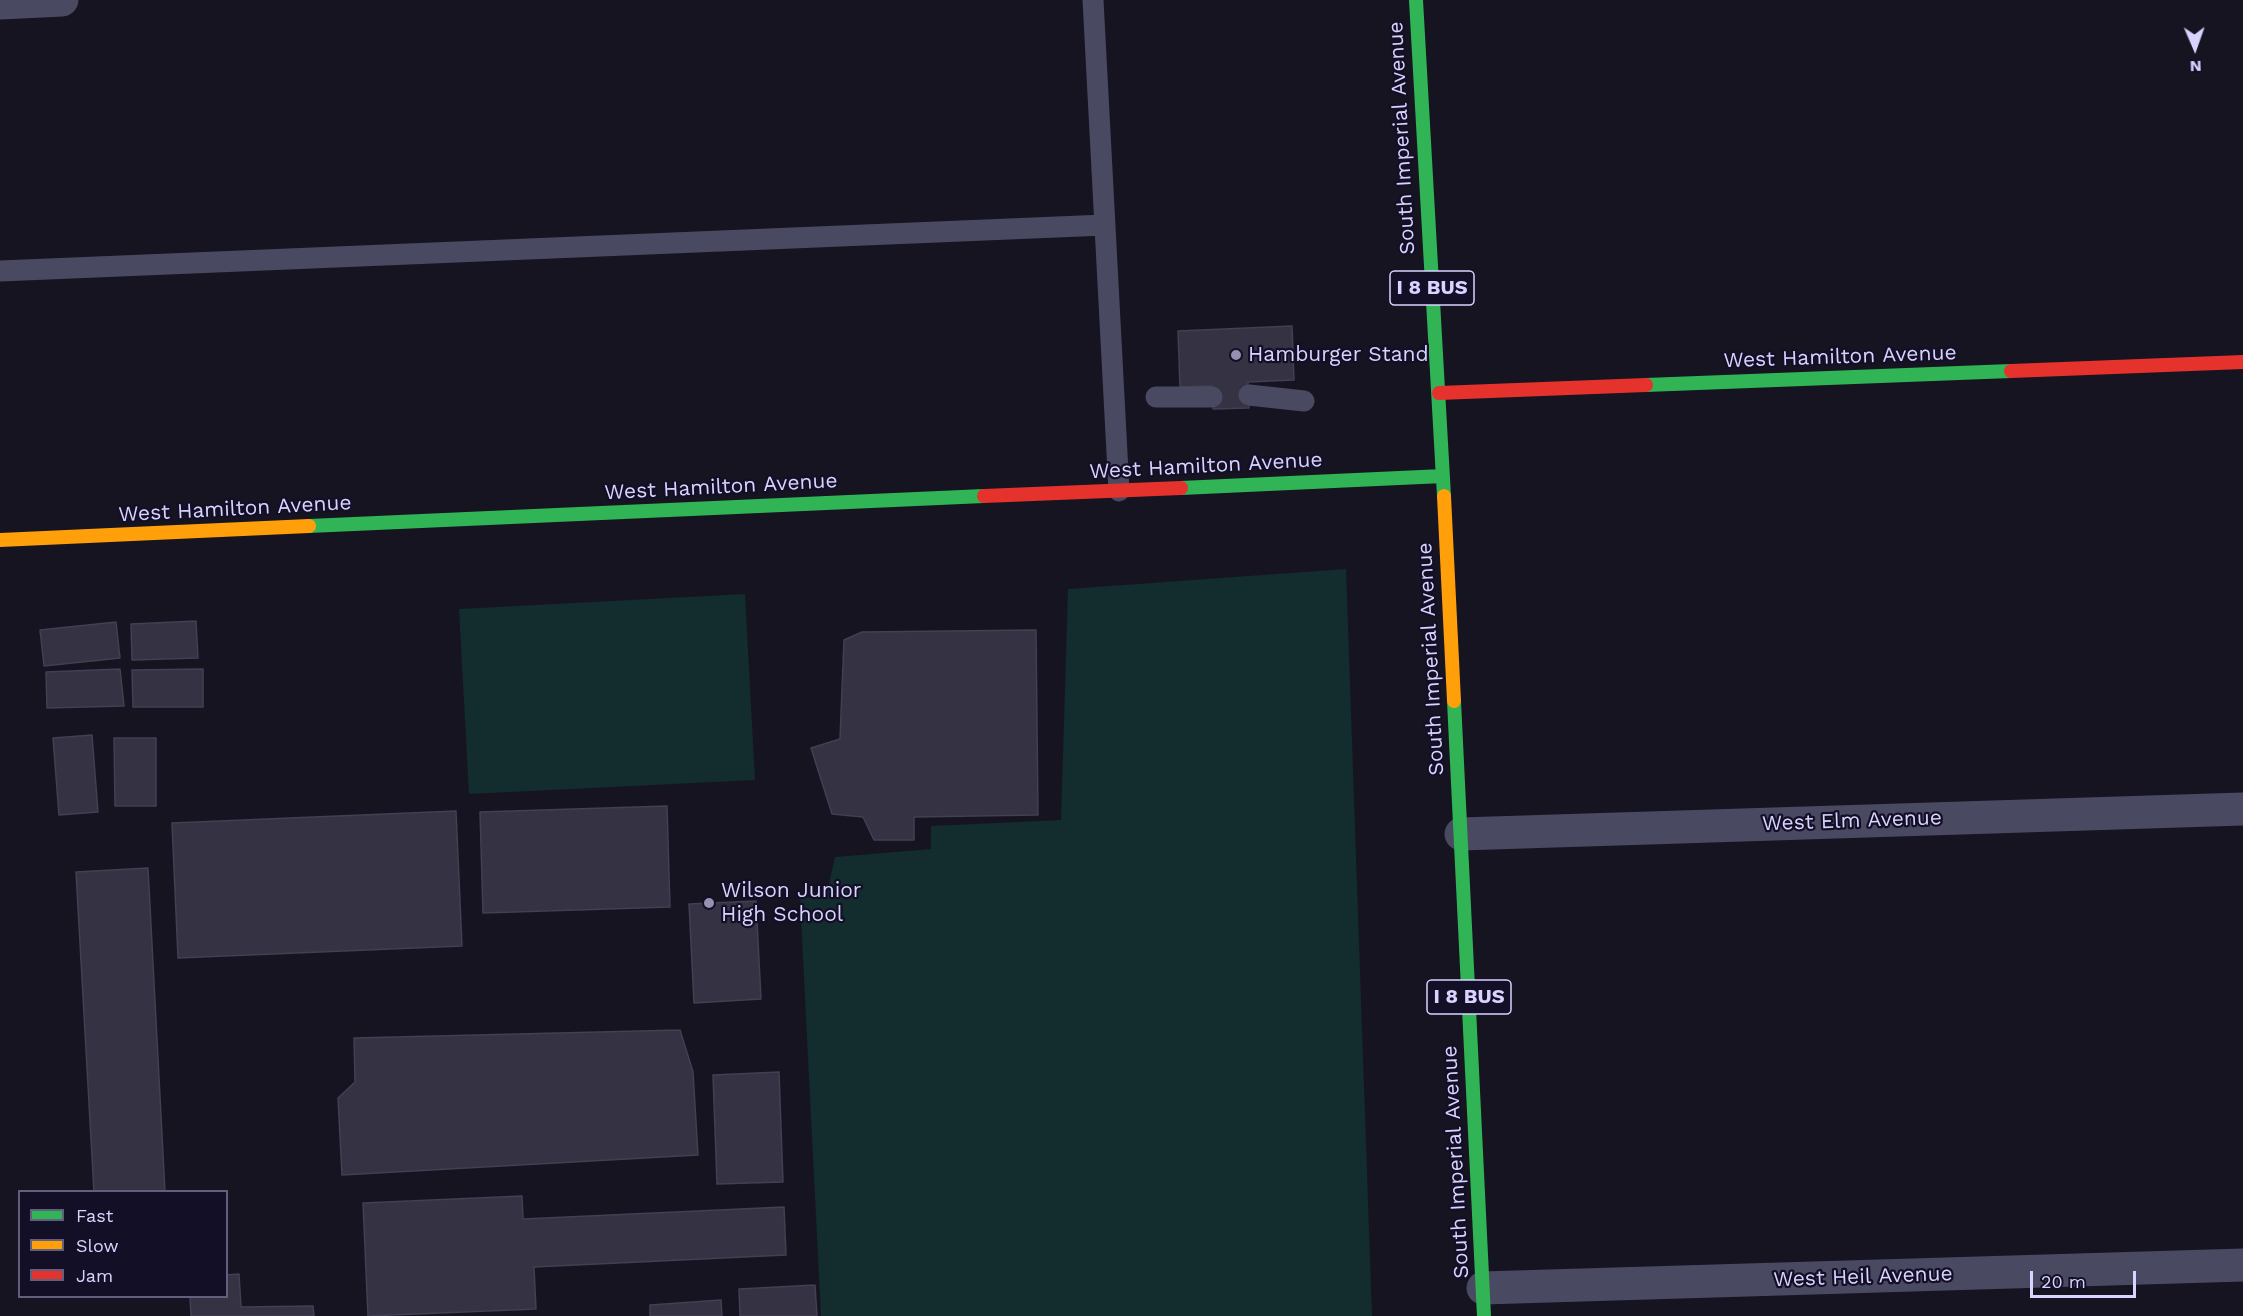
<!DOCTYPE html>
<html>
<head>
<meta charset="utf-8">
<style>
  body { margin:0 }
  #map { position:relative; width:2243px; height:1316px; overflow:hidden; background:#161421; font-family:"Work Sans",sans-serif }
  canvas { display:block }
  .legend { position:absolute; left:18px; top:1190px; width:210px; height:108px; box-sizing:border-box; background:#130f26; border:2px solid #625e7d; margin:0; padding:8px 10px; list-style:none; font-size:18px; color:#d9d4ff }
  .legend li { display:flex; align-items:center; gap:12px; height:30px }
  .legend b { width:30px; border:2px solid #625e7d }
  .north { position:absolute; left:2165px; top:18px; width:60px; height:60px; -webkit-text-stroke:4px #130f26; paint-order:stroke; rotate:178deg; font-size:16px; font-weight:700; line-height:24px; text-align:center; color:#d9d4ff }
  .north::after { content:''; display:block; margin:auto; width:21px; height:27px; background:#d9d4ff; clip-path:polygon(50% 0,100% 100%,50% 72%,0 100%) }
  .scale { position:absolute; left:2030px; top:1271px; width:106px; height:27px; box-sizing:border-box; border:3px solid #d9d4ff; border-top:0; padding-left:8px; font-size:18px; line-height:21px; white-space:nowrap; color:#d9d4ff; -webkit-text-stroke:4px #130f26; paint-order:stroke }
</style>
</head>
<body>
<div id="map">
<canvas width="2243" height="1316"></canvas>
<ul class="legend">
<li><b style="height:8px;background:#30b455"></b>Fast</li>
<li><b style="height:8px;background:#ff9f0a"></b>Slow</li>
<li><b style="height:8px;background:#e5322d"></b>Jam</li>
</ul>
<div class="north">N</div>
<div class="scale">20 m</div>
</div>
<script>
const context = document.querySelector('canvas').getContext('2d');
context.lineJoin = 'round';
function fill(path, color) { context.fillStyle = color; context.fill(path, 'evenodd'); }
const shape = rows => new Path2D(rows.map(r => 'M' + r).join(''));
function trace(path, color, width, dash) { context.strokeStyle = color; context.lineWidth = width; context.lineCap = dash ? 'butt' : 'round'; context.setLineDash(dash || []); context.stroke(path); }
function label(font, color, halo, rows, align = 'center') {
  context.font = font + ' "Work Sans",sans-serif'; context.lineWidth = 4.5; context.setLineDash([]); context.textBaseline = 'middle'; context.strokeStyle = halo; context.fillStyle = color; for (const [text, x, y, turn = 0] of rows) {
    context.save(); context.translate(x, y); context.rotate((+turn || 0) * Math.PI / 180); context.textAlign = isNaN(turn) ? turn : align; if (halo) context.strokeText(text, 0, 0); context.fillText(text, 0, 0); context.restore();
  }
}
fill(shape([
  [1346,569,1372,1316,821,1316,800,898,826,897,835,857,931,849,931,826,1061,820,1068,589],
  [745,594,755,780,469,794,459,609]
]), '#132c2d');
const building = shape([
  [1292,326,1294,380,1248,382,1249,408,1213,409,1212,386,1180,387,1178,331,1292,326],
  [196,621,198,658,132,660,131,624,196,621],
  [116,622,120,658,44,666,40,630,116,622],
  [1036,630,1038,815,914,817,914,840,874,840,863,817,832,814,811,748,840,739,844,640,862,632,1036,630],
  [120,669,124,706,47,708,46,672,120,669],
  [203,669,203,707,133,707,132,670,203,669],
  [92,735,98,812,59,815,53,738,92,735],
  [114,738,156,738,156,806,115,806,114,738],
  [667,806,670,907,483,913,480,812,667,806],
  [456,811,462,946,178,958,172,823,456,811],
  [148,868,165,1192,94,1192,76,872,148,868],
  [756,901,761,999,694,1003,689,904,756,901],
  [680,1030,693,1072,698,1155,342,1175,338,1098,355,1082,354,1038,680,1030],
  [779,1072,783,1182,717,1184,713,1075,779,1072],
  [522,1196,523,1219,784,1207,786,1255,534,1267,536,1309,368,1316,363,1203,522,1196],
  [239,1274,241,1307,313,1306,314,1316,191,1316,190,1296,226,1296,226,1275,239,1274],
  [815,1285,817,1316,740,1316,739,1289,815,1285],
  [721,1300,722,1316,650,1316,650,1305,721,1300]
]);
fill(building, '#343243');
trace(building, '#433f54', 1.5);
trace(shape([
  [1093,0,1119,491],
  [0,271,1105,225],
  [1249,395,1304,401],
  [1156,397,1212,397]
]), '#4a4962', 21);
trace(shape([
  [0,3,62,0],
  [1461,834,2243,809],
  [1483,1288,2243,1265]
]), '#4a4962', 33);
trace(shape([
  [1416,0,1444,496],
  [1646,385,2011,371],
  [1181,488,1443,476],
  [309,526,984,496],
  [1454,701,1484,1316]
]), '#30b455', 14);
trace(shape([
  [1444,496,1454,701],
  [0,540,309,526]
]), '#ff9f0a', 14);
trace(shape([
  [2011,371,2243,362],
  [1439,393,1646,385],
  [984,496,1181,488]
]), '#e5322d', 14);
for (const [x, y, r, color] of [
  [1236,355,6,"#9591b1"],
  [709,903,6,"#9591b1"]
]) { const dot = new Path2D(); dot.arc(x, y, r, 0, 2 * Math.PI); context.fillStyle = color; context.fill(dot); trace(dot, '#130f26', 2); }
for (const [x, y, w] of [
  [1432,288,84],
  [1469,997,84]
]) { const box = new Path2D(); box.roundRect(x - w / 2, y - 17, w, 34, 4.5); context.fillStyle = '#130f26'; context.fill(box); trace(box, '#d9d4ff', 1.5); }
label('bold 20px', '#d9d4ff', null, [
  ["I 8 BUS",1432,288],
  ["I 8 BUS",1469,997]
]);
label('21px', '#d9d4ff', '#130f26', [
  ["South Imperial Avenue",1402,138,-93],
  ["West Hamilton Avenue",1840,357,-2],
  ["West Hamilton Avenue",1206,466,-3],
  ["West Hamilton Avenue",721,487,-3],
  ["West Hamilton Avenue",235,509,-3],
  ["South Imperial Avenue",1431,659,-93],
  ["West Elm Avenue",1852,821,-2],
  ["South Imperial Avenue",1456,1162,-93],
  ["West Heil Avenue",1863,1277,-2]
]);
label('21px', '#d9d4ff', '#130f26', [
  ["Hamburger Stand",1248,355],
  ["Wilson Junior",721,891],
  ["High School",721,915]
], 'left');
</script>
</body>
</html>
